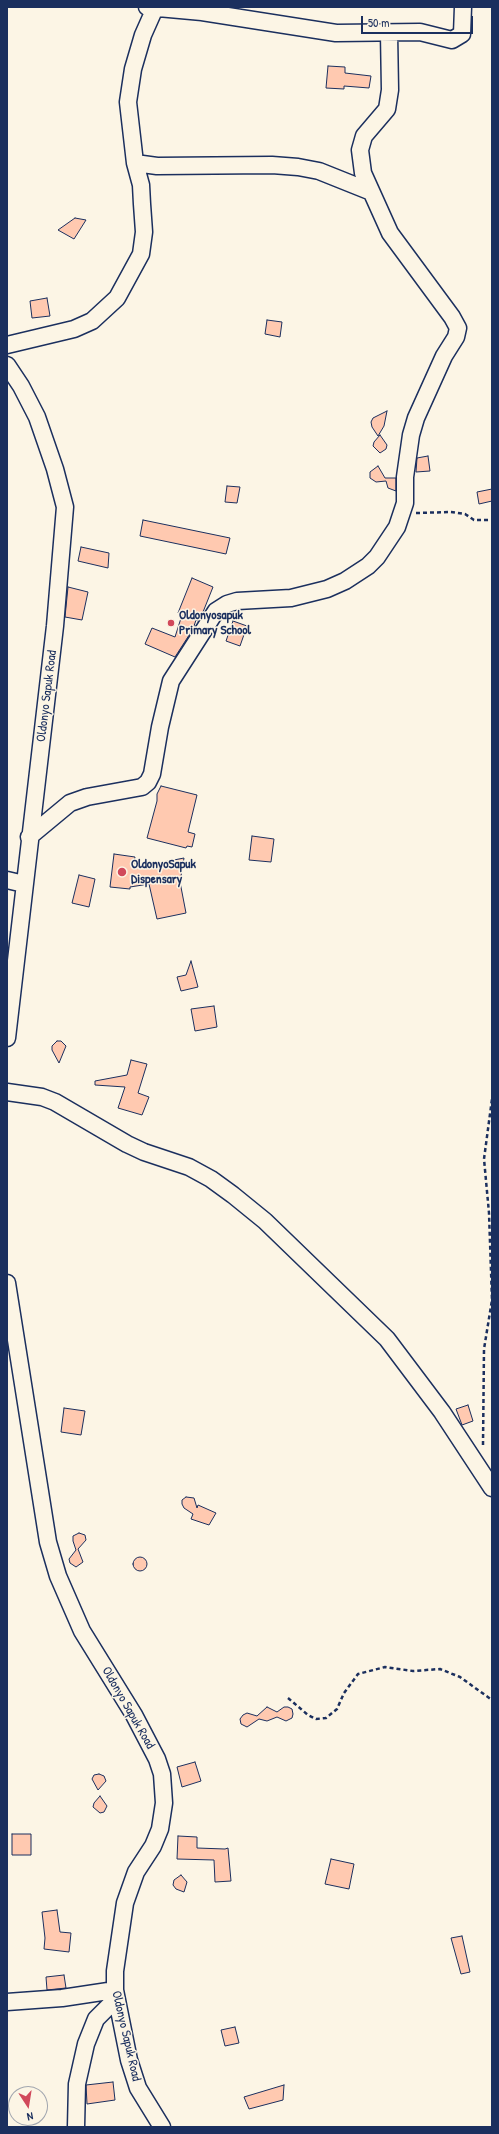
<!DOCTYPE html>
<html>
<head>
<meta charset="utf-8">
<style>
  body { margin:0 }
  #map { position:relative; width:499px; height:2134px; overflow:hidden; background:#fcf5e5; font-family:"Patrick Hand",sans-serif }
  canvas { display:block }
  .frame { position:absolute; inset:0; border:8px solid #1b2f5e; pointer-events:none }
  .north { position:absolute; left:8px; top:2086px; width:40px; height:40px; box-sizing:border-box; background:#fcf5e5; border:1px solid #a2a6af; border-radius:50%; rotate:168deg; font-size:11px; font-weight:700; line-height:16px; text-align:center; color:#1b2f5e }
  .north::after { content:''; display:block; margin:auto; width:14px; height:18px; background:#d1495b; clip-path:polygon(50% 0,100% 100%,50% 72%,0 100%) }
  .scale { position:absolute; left:361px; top:16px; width:112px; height:18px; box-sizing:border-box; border:2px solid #1b2f5e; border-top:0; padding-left:5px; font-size:12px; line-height:14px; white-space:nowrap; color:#1b2f5e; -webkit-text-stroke:3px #fcf5e5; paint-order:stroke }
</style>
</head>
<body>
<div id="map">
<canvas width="499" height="2134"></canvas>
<div class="frame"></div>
<div class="north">N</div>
<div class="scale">50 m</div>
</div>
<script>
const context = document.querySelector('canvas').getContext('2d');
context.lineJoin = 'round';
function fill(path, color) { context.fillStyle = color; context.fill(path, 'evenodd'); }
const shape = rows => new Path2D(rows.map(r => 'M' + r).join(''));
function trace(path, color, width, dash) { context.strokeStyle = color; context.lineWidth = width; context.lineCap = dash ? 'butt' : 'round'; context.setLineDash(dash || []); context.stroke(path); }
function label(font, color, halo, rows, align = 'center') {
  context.font = font + ' "Patrick Hand",sans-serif'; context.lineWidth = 3; context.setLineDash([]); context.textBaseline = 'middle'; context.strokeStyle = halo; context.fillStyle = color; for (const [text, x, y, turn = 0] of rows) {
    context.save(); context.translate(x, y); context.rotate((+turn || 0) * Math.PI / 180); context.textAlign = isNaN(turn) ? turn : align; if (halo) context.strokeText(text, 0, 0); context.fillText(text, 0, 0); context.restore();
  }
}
const building = shape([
  [328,66,345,67,345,73,371,76,369,88,344,86,344,89,326,88,328,66],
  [75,218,86,220,74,239,58,230,75,218],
  [47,298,50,316,32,318,30,301,47,298],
  [267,320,282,322,280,337,265,334,267,320],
  [387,411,384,426,378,436,372,427,371,422,373,418,387,411],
  [380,435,387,445,386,449,380,453,373,446,374,442,380,435],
  [428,456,430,471,416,472,417,458,428,456],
  [378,466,385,478,396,478,396,491,388,488,386,481,376,482,370,478,370,472,378,466],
  [227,486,240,487,237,503,225,502,227,486],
  [492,489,492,501,479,504,477,492,492,489],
  [143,520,230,538,226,554,140,536,143,520],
  [81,547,109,553,108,568,78,561,81,547],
  [192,578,213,587,201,617,198,621,196,620,193,629,175,657,145,644,152,628,175,637,182,615,178,613,192,578],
  [68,587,88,592,82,620,65,617,68,587],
  [233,621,247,626,240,646,226,641,233,621],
  [161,786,197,795,188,832,195,834,192,847,187,846,186,848,147,838,157,801,157,794,161,786],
  [252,836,274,839,271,862,249,860,252,836],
  [114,854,135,857,133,868,184,858,180,882,186,913,157,919,149,884,130,887,130,889,110,887,114,854],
  [79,875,95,879,89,907,72,903,79,875],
  [191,961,198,987,181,991,177,977,186,975,191,961],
  [214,1006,217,1027,195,1031,191,1009,214,1006],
  [57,1041,61,1041,66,1046,59,1063,52,1050,52,1046,57,1041],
  [131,1060,147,1064,138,1093,149,1097,142,1115,118,1108,125,1087,95,1085,95,1081,127,1075,131,1060],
  [468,1405,473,1421,462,1425,456,1409,468,1405],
  [64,1408,85,1411,81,1435,61,1432,64,1408],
  [186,1497,194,1498,197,1508,198,1505,216,1513,209,1525,191,1519,193,1514,184,1508,182,1504,182,1500,186,1497],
  [79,1533,85,1535,86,1540,78,1549,83,1562,76,1567,70,1563,69,1559,76,1550,73,1541,73,1536,79,1533],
  '133 1564a7 7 0 1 1 14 0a7 7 0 1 1-14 0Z',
  [267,1707,277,1712,284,1707,288,1707,292,1709,293,1714,292,1718,286,1721,277,1717,267,1721,259,1719,247,1727,241,1724,240,1719,243,1715,247,1713,257,1716,267,1707],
  [195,1762,201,1781,182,1787,177,1767,195,1762],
  [99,1774,104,1776,106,1781,98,1790,92,1779,94,1775,99,1774],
  [100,1796,107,1806,104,1812,100,1813,93,1807,94,1803,100,1796],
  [12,1834,31,1834,31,1855,12,1855,12,1834],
  [178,1836,197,1837,197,1848,225,1849,228,1848,231,1881,215,1882,214,1860,177,1859,178,1836],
  [331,1859,354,1864,349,1889,325,1884,331,1859],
  [181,1875,187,1882,184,1892,176,1889,173,1885,174,1880,181,1875],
  [57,1910,60,1932,71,1933,69,1952,44,1949,45,1938,42,1912,57,1910],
  [462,1936,470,1972,461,1974,451,1938,462,1936],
  [64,1975,66,1988,47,1990,46,1977,64,1975],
  [235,2027,239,2043,225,2046,221,2030,235,2027],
  [113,2082,115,2100,87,2104,86,2085,113,2082],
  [284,2085,283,2100,249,2109,244,2097,284,2085]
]);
fill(building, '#ffc9b0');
trace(building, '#1b2f5e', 1);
const minor = shape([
  [147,7,202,12,336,33,420,32,452,40,462,34,463,7],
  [155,8,143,35,133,69,128,102,135,163,157,166,272,165,298,167,319,171,369,191],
  [7,345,74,329,92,321,117,298,141,254,144,232,142,204,141,185,135,163],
  [7,365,21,386,37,417,55,469,65,507,55,626,7,1038],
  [29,837,70,803,87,797,142,787,148,782,152,774,160,727,171,681,216,611,227,604,237,601,291,598,327,589,345,581,368,566,377,557,397,527,405,503,405,477,411,435,416,418,444,356,456,337,458,328,452,317,390,233,363,173,360,150,364,136,387,109,390,90,389,33],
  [7,880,24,884],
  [7,1092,42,1097,55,1102,127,1144,144,1152,189,1167,211,1179,233,1195,265,1221,387,1339,442,1412,492,1488],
  [7,1283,48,1542,58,1576,82,1631,134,1715,157,1759,162,1774,164,1803,160,1829,153,1846,136,1872,125,1903,115,1971,115,1990,129,2060,138,2088,162,2127],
  [7,2002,62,1998,115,1990],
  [76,2127,77,2084,86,2044,96,2019,116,1999]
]);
trace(minor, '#1b2f5e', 19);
trace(shape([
  [416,513,451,512,465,514,474,520,492,520],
  [483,1445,484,1349,492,1300,489,1213,484,1159,492,1099],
  [288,1698,308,1715,316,1719,326,1718,337,1709,344,1693,358,1674,385,1667,413,1671,440,1669,460,1677,492,1700]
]), '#1b2f5e', 2.5, [4, 3]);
trace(minor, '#fcf5e5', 16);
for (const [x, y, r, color] of [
  [171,623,4,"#d1495b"],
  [122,872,5,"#d1495b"]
]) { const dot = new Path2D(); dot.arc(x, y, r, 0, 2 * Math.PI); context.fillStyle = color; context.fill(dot); trace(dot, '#fcf5e5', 1.5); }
label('bold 13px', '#1b2f5e', '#fcf5e5', [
  ["Oldonyosapuk",179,616],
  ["Primary School",179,631],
  ["OldonyoSapuk",131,865],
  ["Dispensary",131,880]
], 'left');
label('13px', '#1b2f5e', '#fcf5e5', [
  ["Oldonyo Sapuk Road",47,696,-83],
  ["Oldonyo Sapuk Road",128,1708,60],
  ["Oldonyo Sapuk Road",126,2036,77]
]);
</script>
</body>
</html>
